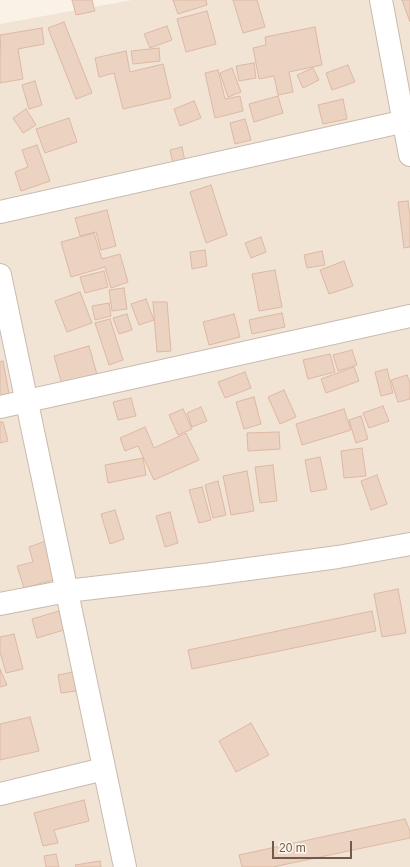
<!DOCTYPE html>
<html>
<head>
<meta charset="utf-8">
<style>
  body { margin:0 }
  #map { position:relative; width:410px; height:867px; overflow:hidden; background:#faf2e6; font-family:Helvetica,sans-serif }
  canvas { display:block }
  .scale { position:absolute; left:272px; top:841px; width:80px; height:18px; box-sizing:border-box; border:2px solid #705a4e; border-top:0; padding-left:5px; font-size:12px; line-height:14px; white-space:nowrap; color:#705a4e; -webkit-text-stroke:3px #fdf6ec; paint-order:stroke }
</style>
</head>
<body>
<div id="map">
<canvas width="410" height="867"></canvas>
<div class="scale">20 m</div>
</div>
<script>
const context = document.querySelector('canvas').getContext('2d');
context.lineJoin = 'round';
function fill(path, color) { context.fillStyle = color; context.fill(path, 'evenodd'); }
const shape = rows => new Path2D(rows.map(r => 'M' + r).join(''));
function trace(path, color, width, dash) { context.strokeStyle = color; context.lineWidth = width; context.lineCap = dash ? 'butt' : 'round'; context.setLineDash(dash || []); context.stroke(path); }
fill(shape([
  [132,0,410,0,410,867,0,867,0,24]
]), '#f1e4d5');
const building = shape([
  [72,0,92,0,95,11,76,15,72,0],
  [173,0,206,0,207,5,178,14,173,0],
  [233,0,257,0,265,27,243,33,233,0],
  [402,0,410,0,410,22,402,0],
  [207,11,216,44,186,52,177,19,207,11],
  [64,22,92,93,76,99,48,28,64,22],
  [167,26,172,40,150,48,144,34,167,26],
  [315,27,322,65,289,72,293,92,278,95,274,76,259,79,253,48,266,45,265,37,315,27],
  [42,28,44,44,18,49,23,79,0,83,0,53,1,53,0,35,42,28],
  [159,48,160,61,133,64,131,51,159,48],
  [126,51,130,72,163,64,171,98,123,109,114,73,99,77,95,58,126,51],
  [254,63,256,78,239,81,236,66,254,63],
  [348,65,355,82,332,90,326,73,348,65],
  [232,68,241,92,228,97,220,73,232,68],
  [313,68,319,80,303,88,297,75,313,68],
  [218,70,225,99,240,96,243,111,215,118,205,73,218,70],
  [35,81,42,105,29,109,22,85,35,81],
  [278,96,283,113,254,122,249,104,278,96],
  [343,99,347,119,323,124,318,105,343,99],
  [194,101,201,118,180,126,174,109,194,101],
  [26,109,36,125,23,133,13,118,26,109],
  [69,118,77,142,45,153,36,129,69,118],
  [245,119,251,140,235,144,230,123,245,119],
  [37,145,50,181,21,191,15,172,28,167,22,150,37,145],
  [182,147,186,166,174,168,170,150,182,147],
  [211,185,227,235,206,243,190,192,211,185],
  [408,201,410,216,410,247,404,248,398,202,408,201],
  [107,210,116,246,101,250,96,232,80,236,75,218,107,210],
  [94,233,102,259,120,254,128,282,111,288,105,267,71,277,61,242,94,233],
  [261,237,266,252,251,258,245,243,261,237],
  [205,250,207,266,192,269,190,252,205,250],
  [322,251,325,265,307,268,304,255,322,251],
  [344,261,353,286,329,294,320,270,344,261],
  [275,270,282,307,259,311,252,274,275,270],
  [104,271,108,287,85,293,80,277,104,271],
  [124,288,127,309,112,311,109,290,124,288],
  [80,292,92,323,67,332,55,301,80,292],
  [146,299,154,320,139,325,131,304,146,299],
  [153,302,167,302,171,351,157,352,153,302],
  [109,303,111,316,95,320,92,306,109,303],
  [282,313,285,327,252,334,249,320,282,313],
  [127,314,132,330,119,334,113,318,127,314],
  [234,314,240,337,209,345,203,322,234,314],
  [110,319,123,360,109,365,95,323,110,319],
  [89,346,98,378,63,388,54,356,89,346],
  [352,350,357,365,338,371,333,355,352,350],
  [330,354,335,372,308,379,303,360,330,354],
  [3,361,9,394,0,396,0,362,3,361],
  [354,367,359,381,326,393,321,379,354,367],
  [387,369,393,393,381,396,375,372,387,369],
  [245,372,251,388,225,398,218,382,245,372],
  [407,375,410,383,410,399,398,402,391,380,407,375],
  [284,390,296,417,280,424,268,397,284,390],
  [254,397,261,424,244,429,236,402,254,397],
  [131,398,136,416,118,420,113,402,131,398],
  [383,406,389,421,369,428,363,413,383,406],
  [201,407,207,421,192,427,187,413,201,407],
  [183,409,192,429,178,435,169,415,183,409],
  [344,409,351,430,302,445,296,424,344,409],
  [361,416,368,439,356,443,349,420,361,416],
  [0,422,3,422,8,441,0,443,0,422],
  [145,427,154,448,186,433,199,460,154,480,138,446,125,451,120,438,145,427],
  [279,432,280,449,248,451,247,433,279,432],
  [362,448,366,476,344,478,341,451,362,448],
  [320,457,327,489,311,492,305,460,320,457],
  [143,458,146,475,108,483,105,465,143,458],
  [273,465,277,501,260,503,255,467,273,465],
  [247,471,254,511,231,515,223,476,247,471],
  [377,475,387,504,371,510,361,481,377,475],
  [218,481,226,515,213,518,205,485,218,481],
  [202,487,211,520,199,523,189,490,202,487],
  [115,510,124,539,110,544,101,514,115,510],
  [170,512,178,543,165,547,156,516,170,512],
  [46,541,57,579,24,588,17,566,33,562,29,547,46,541],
  [398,589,406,633,382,637,374,594,398,589],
  [59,611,64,630,37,638,32,619,59,611],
  [372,611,376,631,192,669,188,650,372,611],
  [14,634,23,669,6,673,0,652,0,637,14,634],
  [0,669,7,685,0,687,0,669],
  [73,672,76,691,61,693,58,675,73,672],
  [30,717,39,751,0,760,0,724,30,717],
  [251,723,269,755,236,772,219,741,251,723],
  [84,800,89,821,54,830,58,843,43,846,34,813,84,800],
  [405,819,410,831,410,838,273,867,242,867,239,855,405,819],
  [56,854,59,867,46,867,44,856,56,854],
  [100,861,101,867,76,867,75,865,100,861]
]);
fill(building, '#ecd2c1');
trace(building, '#ddb9a3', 1);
const minor = shape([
  [381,0,410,155],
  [0,212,410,120],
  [0,275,125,867],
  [0,407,410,316],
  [0,604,67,591,204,575,338,557,410,544],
  [0,794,104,769]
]);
trace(minor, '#cabaae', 24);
trace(minor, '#fff', 22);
</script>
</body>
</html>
